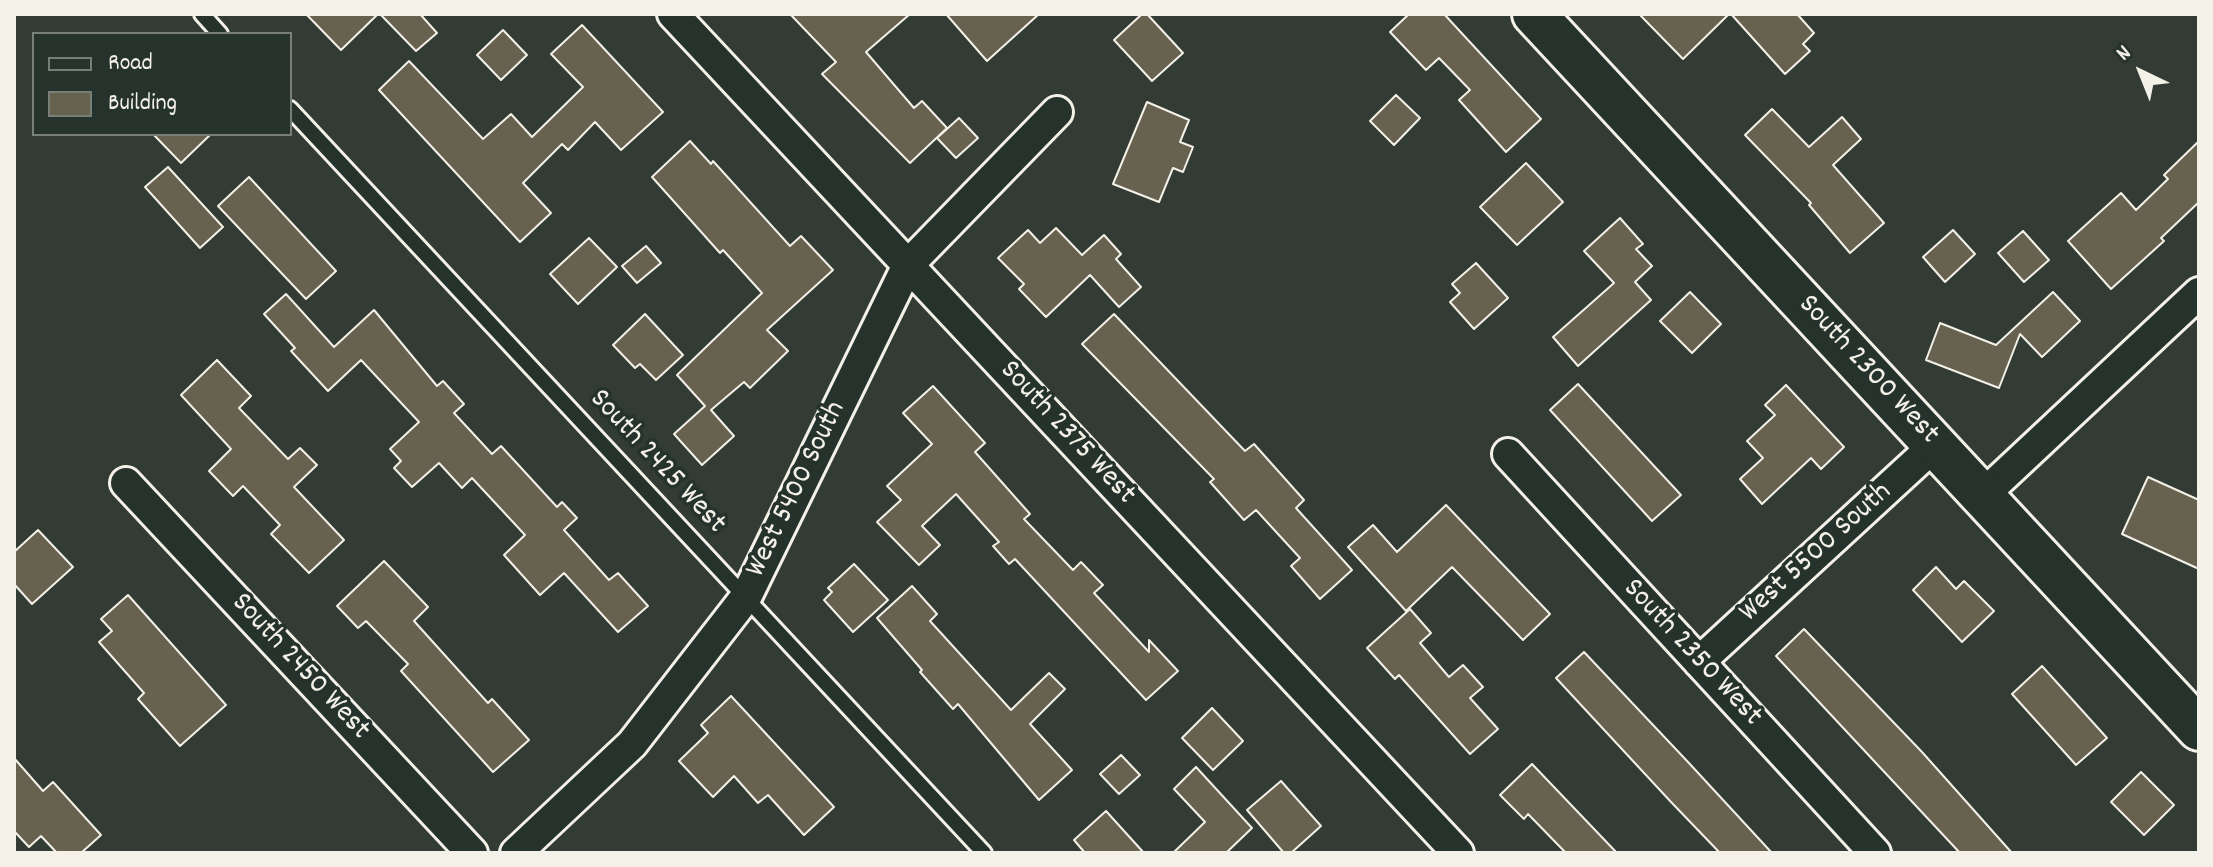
<!DOCTYPE html>
<html>
<head>
<meta charset="utf-8">
<style>
  body { margin:0 }
  #map { position:relative; width:2213px; height:867px; overflow:hidden; background:#333c34; font-family:Dekko,sans-serif }
  canvas { display:block }
  .frame { position:absolute; inset:0; border:16px solid #f4f1e8; pointer-events:none }
  .legend { position:absolute; left:32px; top:32px; width:260px; height:104px; box-sizing:border-box; background:#26332d; border:2px solid #787f78; margin:0; padding:10px 14px; list-style:none; font-size:24px; color:#f4f1e8 }
  .legend li { display:flex; align-items:center; gap:16px; height:40px }
  .legend b { width:40px; border:2px solid #787f78 }
  .north { position:absolute; left:2101px; top:32px; width:80px; height:80px; -webkit-text-stroke:6px #26332d; paint-order:stroke; rotate:317deg; font-size:22px; font-weight:700; line-height:32px; text-align:center; color:#f4f1e8 }
  .north::after { content:''; display:block; margin:auto; width:28px; height:36px; background:#f4f1e8; clip-path:polygon(50% 0,100% 100%,50% 72%,0 100%) }
</style>
</head>
<body>
<div id="map">
<canvas width="2213" height="867"></canvas>
<div class="frame"></div>
<ul class="legend">
<li><b style="height:10px;background:#26332d"></b>Road</li>
<li><b style="height:22px;background:#676150"></b>Building</li>
</ul>
<div class="north">N</div>
</div>
<script>
const context = document.querySelector('canvas').getContext('2d');
context.lineJoin = 'round';
function fill(path, color) { context.fillStyle = color; context.fill(path, 'evenodd'); }
const shape = rows => new Path2D(rows.map(r => 'M' + r).join(''));
function trace(path, color, width, dash) { context.strokeStyle = color; context.lineWidth = width; context.lineCap = dash ? 'butt' : 'round'; context.setLineDash(dash || []); context.stroke(path); }
function label(font, color, halo, rows, align = 'center') {
  context.font = font + ' Dekko,sans-serif'; context.lineWidth = 7; context.setLineDash([]); context.textBaseline = 'middle'; context.strokeStyle = halo; context.fillStyle = color; for (const [text, x, y, turn = 0] of rows) {
    context.save(); context.translate(x, y); context.rotate((+turn || 0) * Math.PI / 180); context.textAlign = isNaN(turn) ? turn : align; if (halo) context.strokeText(text, 0, 0); context.fillText(text, 0, 0); context.restore();
  }
}
const building = shape([
  [306,14,378,14,341,50,306,14],
  [380,14,420,14,437,33,416,51,380,14],
  [790,14,910,14,866,52,914,108,922,101,947,128,910,163,822,74,836,62,790,14],
  [946,14,1039,14,987,61,946,14],
  [1142,14,1147,14,1183,53,1152,81,1114,40,1142,14],
  [1409,14,1444,14,1541,119,1506,152,1459,100,1470,90,1439,58,1426,70,1390,32,1409,14],
  [1639,14,1729,14,1683,59,1639,14],
  [1731,14,1797,14,1814,33,1803,44,1810,51,1785,74,1731,14],
  [582,25,663,112,621,150,595,122,568,150,562,144,523,183,551,213,520,242,379,90,409,61,483,139,511,114,532,137,583,87,551,54,582,25],
  [503,30,527,55,501,80,477,55,503,30],
  [1396,95,1420,118,1394,145,1370,121,1396,95],
  [1147,102,1189,120,1180,142,1193,147,1183,172,1173,168,1159,202,1113,184,1147,102],
  [1772,109,1809,147,1842,117,1861,139,1833,165,1884,223,1850,253,1809,205,1811,203,1745,135,1772,109],
  [959,118,978,138,956,158,937,138,959,118],
  [153,134,211,134,181,163,153,134],
  [690,141,711,164,713,161,790,246,801,236,833,270,767,330,788,351,750,388,744,382,711,410,734,436,702,465,674,434,705,406,677,375,762,293,723,250,720,253,652,177,690,141],
  [2199,141,2199,202,2161,238,2164,241,2111,289,2068,241,2121,193,2136,210,2168,179,2164,175,2199,141],
  [1526,163,1563,202,1517,245,1480,207,1526,163],
  [168,167,223,227,200,248,145,187,168,167],
  [249,177,336,271,306,299,218,206,249,177],
  [1620,218,1643,244,1636,249,1652,266,1635,282,1651,300,1578,366,1553,337,1614,283,1584,251,1620,218],
  [1056,228,1082,255,1104,235,1121,254,1116,259,1141,287,1119,307,1090,275,1046,317,1019,289,1024,284,998,258,1028,230,1040,243,1056,228],
  [1953,230,1975,254,1945,282,1923,257,1953,230],
  [2023,231,2049,260,2024,282,1998,253,2023,231],
  [589,238,617,267,578,304,550,274,589,238],
  [646,246,661,263,637,283,622,266,646,246],
  [1476,263,1508,298,1474,329,1450,302,1460,293,1452,284,1476,263],
  [1690,292,1721,324,1692,353,1660,321,1690,292],
  [2053,292,2080,321,2042,357,2020,334,1999,388,1926,360,1940,323,1996,345,2053,292],
  [286,294,334,347,374,310,437,386,443,381,464,404,454,413,492,454,501,446,557,507,562,502,577,518,564,530,609,580,618,573,648,606,618,632,564,573,540,595,504,555,525,535,472,478,462,488,439,463,412,487,394,468,401,461,390,449,419,422,361,360,328,391,291,351,295,348,264,314,286,294],
  [645,314,683,355,656,380,640,364,635,368,613,345,645,314],
  [1114,314,1245,451,1254,444,1304,500,1296,508,1352,570,1320,599,1291,566,1300,558,1256,510,1244,520,1210,482,1214,479,1082,344,1114,314],
  [217,360,251,396,239,408,288,459,300,448,317,465,294,487,344,540,309,573,271,534,280,525,243,486,233,496,209,471,231,449,181,395,217,360],
  [1578,384,1681,495,1652,521,1550,410,1578,384],
  [1786,385,1844,447,1821,469,1811,458,1762,504,1740,479,1763,458,1747,441,1775,415,1765,405,1786,385],
  [933,386,985,443,975,452,1030,514,1024,519,1073,570,1081,562,1103,585,1094,593,1149,652,1149,640,1178,671,1146,700,1015,559,1009,564,993,546,999,542,956,494,922,526,940,545,919,565,877,522,901,500,887,486,932,444,903,413,933,386],
  [2148,477,2199,500,2199,569,2122,534,2148,477],
  [1446,505,1550,614,1523,640,1452,567,1406,611,1348,547,1373,525,1397,552,1446,505],
  [38,530,73,567,32,604,14,584,14,552,38,530],
  [384,561,428,607,414,621,488,703,492,699,529,740,493,772,401,671,408,664,366,621,358,628,337,606,384,561],
  [854,564,888,600,853,632,824,600,832,592,828,588,854,564],
  [1936,567,1956,589,1964,581,1994,611,1962,642,1913,590,1936,567],
  [912,586,937,614,930,621,1011,710,1049,673,1065,689,1030,724,1072,770,1039,800,958,704,953,709,920,672,922,670,877,618,912,586],
  [128,595,226,705,180,746,138,699,144,693,99,642,112,631,101,619,128,595],
  [1410,609,1431,633,1420,643,1449,677,1463,665,1483,687,1470,698,1498,729,1470,754,1399,675,1395,679,1367,648,1410,609],
  [1804,629,1922,752,2012,853,1960,853,1776,656,1804,629],
  [1584,652,1688,762,1772,853,1720,853,1671,802,1556,678,1584,652],
  [2042,666,2107,738,2076,765,2012,694,2042,666],
  [731,696,834,807,804,835,768,795,758,803,734,776,713,797,679,761,708,733,701,725,731,696],
  [1212,708,1243,741,1213,770,1182,738,1212,708],
  [1121,755,1140,775,1119,794,1100,774,1121,755],
  [14,758,43,791,53,782,101,835,81,853,57,853,41,836,29,847,14,831,14,758],
  [1532,764,1617,853,1566,853,1528,814,1524,819,1500,795,1532,764],
  [1196,767,1252,828,1226,853,1173,853,1205,822,1174,789,1196,767],
  [2141,772,2174,805,2144,835,2111,802,2141,772],
  [1281,781,1321,826,1291,853,1284,853,1247,810,1281,781],
  [1106,811,1144,853,1085,853,1074,840,1106,811]
]);
fill(building, '#676150');
trace(building, '#f4f1e8', 2);
const lane = shape([
  [202,14,220,34],
  [290,109,984,853]
]);
const street = shape([
  [673,14,1458,853],
  [1508,454,1875,853],
  [126,483,472,853],
  [1982,496,2199,293],
  [1699,662,1935,445],
  [516,853,632,744,746,597,908,265,1057,112]
]);
const secondary = shape([
  [1534,14,2199,729]
]);
trace(lane, '#f4f1e8', 20);
trace(street, '#f4f1e8', 36);
trace(secondary, '#f4f1e8', 48);
trace(lane, '#26332d', 14);
trace(street, '#26332d', 30);
trace(secondary, '#26332d', 42);
label('30px', '#f4f1e8', '#26332d', [
  ["South 2300 West",1867,371,47],
  ["South 2375 West",1066,434,47],
  ["South 2425 West",656,463,47],
  ["West 5400 South",798,490,-64],
  ["West 5500 South",1817,554,-42],
  ["South 2350 West",1691,654,47],
  ["South 2450 West",299,668,47]
]);
</script>
</body>
</html>
